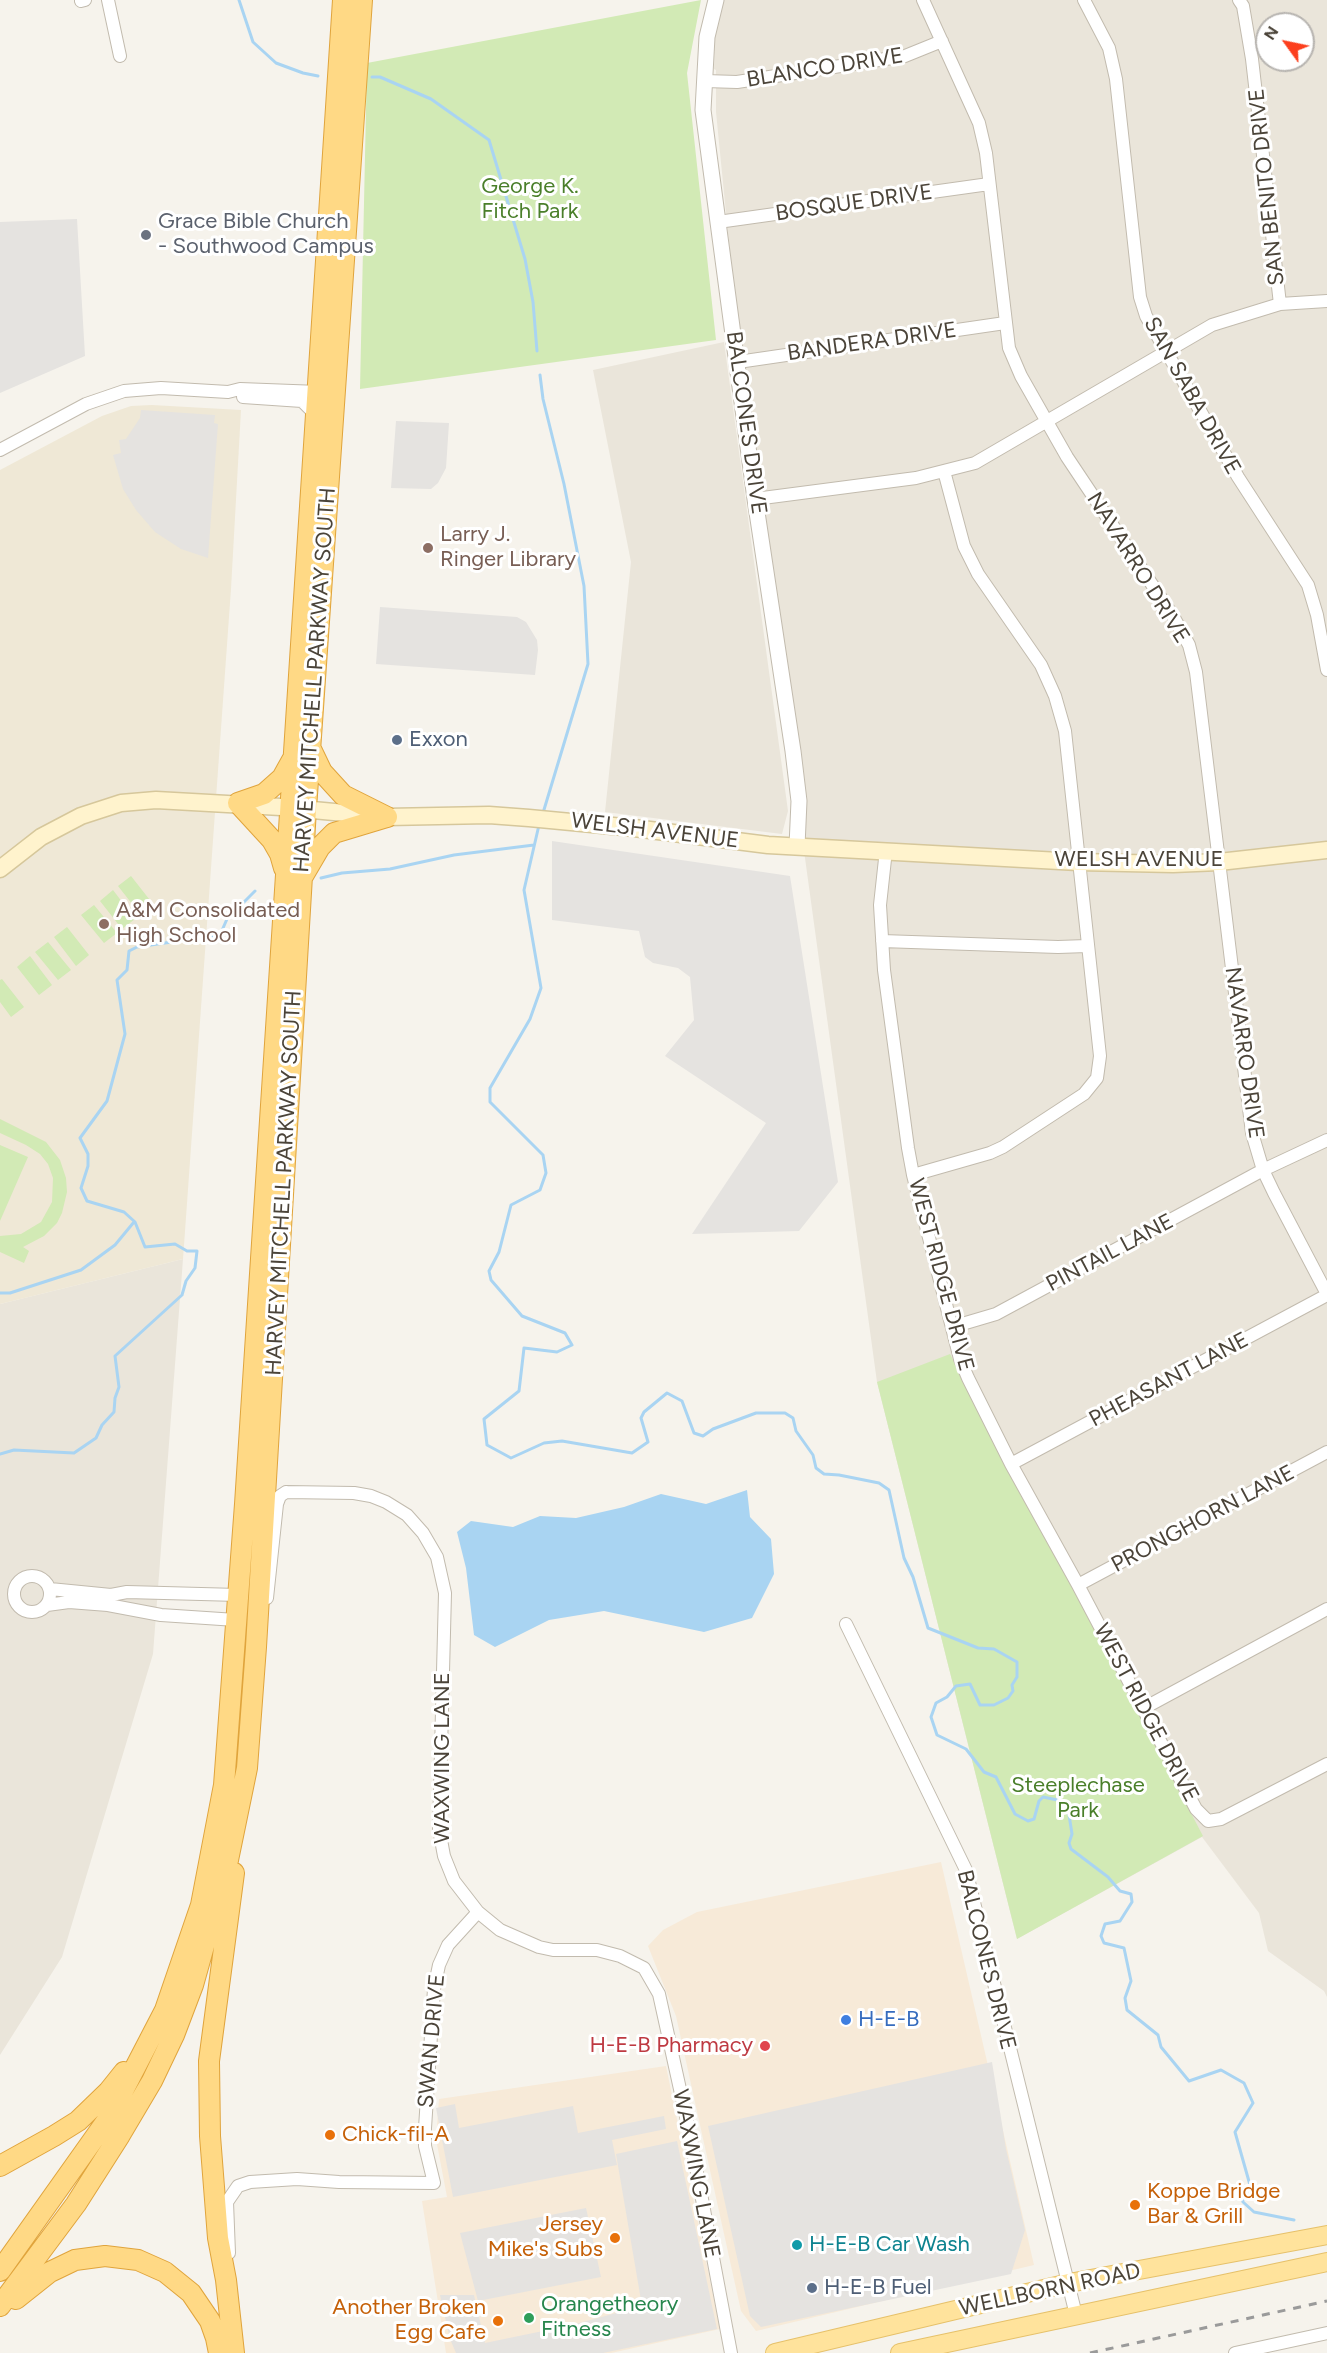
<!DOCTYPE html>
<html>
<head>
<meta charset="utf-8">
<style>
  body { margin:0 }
  #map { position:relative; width:1327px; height:2353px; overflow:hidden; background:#f6f3ec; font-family:Figtree,sans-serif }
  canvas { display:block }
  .north { position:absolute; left:1255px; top:12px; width:60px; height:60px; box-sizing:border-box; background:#fff; border:2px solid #b7b4b0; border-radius:50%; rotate:303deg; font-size:16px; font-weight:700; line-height:24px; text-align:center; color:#4b4439 }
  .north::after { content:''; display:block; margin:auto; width:21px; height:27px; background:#fc3f1d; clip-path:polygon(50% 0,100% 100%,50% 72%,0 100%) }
</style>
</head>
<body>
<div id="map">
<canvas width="1327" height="2353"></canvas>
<div class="north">N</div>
</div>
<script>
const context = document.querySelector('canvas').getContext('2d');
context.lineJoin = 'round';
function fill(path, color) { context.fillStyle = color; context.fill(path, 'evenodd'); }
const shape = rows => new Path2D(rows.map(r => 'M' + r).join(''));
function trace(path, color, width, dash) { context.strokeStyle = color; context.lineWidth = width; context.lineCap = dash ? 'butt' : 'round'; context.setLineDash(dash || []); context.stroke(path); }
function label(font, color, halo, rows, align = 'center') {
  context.font = font + ' Figtree,sans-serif'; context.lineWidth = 6; context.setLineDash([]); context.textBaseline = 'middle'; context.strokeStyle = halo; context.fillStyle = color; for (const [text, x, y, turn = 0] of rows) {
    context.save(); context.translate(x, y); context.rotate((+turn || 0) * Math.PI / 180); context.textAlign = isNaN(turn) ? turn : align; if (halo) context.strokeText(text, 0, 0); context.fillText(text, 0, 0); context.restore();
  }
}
fill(shape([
  [716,0,1327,0,1327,1997,1324,1991,1268,1951,1259,1913,1202,1837,1017,1939,877,1382,751,465,716,112,716,70,714,69],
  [1267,24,1303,24,1303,60,1267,60],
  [724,342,788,811,782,834,605,812,631,562,593,370],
  [183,1259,153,1654,62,1957,0,2055,0,1304]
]), '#eae5da');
fill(shape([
  [941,1862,1034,2265,756,2331,741,2311,676,2016,648,1946,663,1930,697,1912],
  [666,2066,720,2329,611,2353,446,2353,422,2201,447,2197,436,2139,439,2099]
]), '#f7ead8');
fill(shape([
  [152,405,241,410,231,589,183,1259,0,1304,0,470,102,416,131,406]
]), '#efe8d6');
fill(shape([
  [701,0,687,73,716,340,360,389,367,63],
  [131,876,153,904,140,914,118,886],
  [113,890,135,919,122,929,100,901],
  [94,905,117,933,104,943,81,915],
  [67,927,89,955,76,966,54,937],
  [48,942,71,970,58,980,35,952],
  [30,956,52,985,39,995,17,967],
  [2,979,24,1007,11,1017,0,1002,0,980],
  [0,1119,46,1142,60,1160,66,1178,67,1192,62,1213,57,1223,44,1236,23,1247,29,1251,24,1263,0,1252,0,1236,21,1234,41,1222,52,1202,53,1178,48,1164,40,1154,26,1145,0,1133],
  [0,1145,28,1157,0,1221],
  [950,1354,1203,1836,1017,1939,877,1382]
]), '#d2eab5');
fill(shape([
  [77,219,85,356,0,393,0,222],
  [141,410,215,415,214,423,218,424,208,558,181,549,155,532,136,510,123,489,113,455,121,453,119,440,126,439,140,418],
  [396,421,449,423,446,468,438,483,431,489,391,488],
  [380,607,517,617,526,622,537,640,538,650,535,675,376,664],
  [552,841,790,876,838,1182,799,1231,692,1234,766,1123,665,1056,694,1020,690,977,678,968,653,963,645,957,639,931,552,920],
  [992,2062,1006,2149,1025,2230,1011,2274,761,2327,750,2316,708,2126],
  [455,2104,459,2128,573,2106,578,2133,664,2116,666,2129,612,2140,617,2165,453,2197,436,2108],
  [677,2141,717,2329,603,2353,456,2353,450,2339,440,2295,474,2295,485,2343,572,2325,642,2306,616,2154],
  [586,2208,601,2277,478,2301,460,2233]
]), '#e5e3e0');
fill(shape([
  [747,1490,750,1517,771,1539,774,1574,752,1618,704,1632,604,1611,549,1620,495,1647,474,1635,466,1568,457,1532,471,1521,513,1527,540,1516,576,1518,624,1507,661,1494,706,1504]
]), '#a9d4f2');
trace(shape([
  [239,0,253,42,276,63,303,73,318,76],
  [372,77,380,77,431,99,489,140,525,259,533,302,537,351],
  [540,375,543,399,564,484,584,586,588,664,543,813],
  [539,825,524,890,541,988,530,1019,490,1088,490,1102,543,1155,546,1173,540,1190,511,1205,499,1252,489,1271,491,1280,522,1316,565,1333,572,1345,557,1352,524,1348,519,1391,484,1419,487,1445,511,1458,544,1443,562,1441,632,1453,648,1442,641,1418,644,1412,667,1393,682,1401,694,1433,703,1436,713,1429,756,1413,785,1413,793,1418,796,1431,813,1455,816,1468,824,1474,839,1475,879,1483,889,1490,904,1558,913,1577,928,1628,978,1648,994,1649,1017,1662,1017,1677,1012,1685,1013,1691,1008,1698,994,1705,980,1705,970,1684,956,1686,947,1697,936,1703,931,1717,937,1735,966,1749,984,1772,996,1777,1015,1814,1028,1821,1034,1819,1039,1801,1043,1797,1067,1802,1072,1834,1069,1843,1071,1849,1108,1877,1120,1891,1131,1894,1132,1902,1120,1921,1105,1924,1101,1936,1104,1943,1124,1948,1131,1981,1125,1998,1127,2010,1158,2035,1161,2047,1189,2081,1221,2070,1244,2083,1253,2103,1235,2132,1250,2185,1242,2197,1243,2202,1254,2212,1294,2220],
  [321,878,342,873,390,869,454,855,534,845],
  [0,1293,10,1293,81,1270,115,1245,134,1222],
  [0,1454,14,1450,74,1453,96,1438,102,1425,114,1412,115,1398,119,1387,115,1356,182,1295,186,1281,195,1268,197,1251,187,1251,175,1244,145,1247,135,1222,124,1212,87,1201,81,1188,88,1166,88,1154,80,1138,107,1101,125,1034,117,980,127,970,129,951,137,947,220,935,227,919,255,891]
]), '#a9d4f2', 3);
const minor = shape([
  [108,0,120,56],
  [923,0,979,123,986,153,1009,348,1021,376,1067,457,1173,616,1189,645,1196,672,1252,1133,1263,1170,1274,1193,1327,1294],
  [1084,0,1109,48,1116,79,1140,297,1146,316,1238,477,1308,585,1317,615,1327,670],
  [1239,0,1243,6,1252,59,1280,304],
  [81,1,85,0],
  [705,81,737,82,905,56,942,41],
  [718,222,989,184],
  [738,362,1005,323],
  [243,397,302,401,317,416],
  [0,450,86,404,124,391,161,388,228,392,240,389,319,392],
  [755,499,916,478,975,463,1212,325,1280,304,1327,301],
  [886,850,880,905,884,970,908,1148,913,1175,960,1359,968,1378,1011,1464,1078,1585,1196,1809,1208,1821,1221,1819,1327,1764],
  [882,941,1058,947,1087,946],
  [913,1175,990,1153,1003,1147,1084,1094,1097,1078,1100,1056,1065,731,1055,696,1041,665,978,574,964,546,944,471],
  [952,1327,996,1314,1263,1170,1327,1140],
  [1011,1464,1327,1295],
  [286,1492,354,1493,371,1496,386,1502,407,1515,423,1533,437,1557,445,1593,439,1829,444,1856,454,1881,478,1912,500,1930,539,1947,553,1950,597,1950,620,1956,644,1968,659,1994,689,2130,731,2353],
  '14 1594a18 18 0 1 1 36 0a18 18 0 1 1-36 0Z',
  [1078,1585,1327,1452],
  [50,1589,111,1595,127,1592,238,1595],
  [267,1598,277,1504,280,1496,286,1492],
  [47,1605,69,1602,108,1605,161,1615,236,1620],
  [846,1624,966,1870,1076,2315],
  [1144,1708,1327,1609],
  [229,2253,227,2202,238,2186,250,2182,297,2179,339,2182,434,2183,425,2146,425,2128,434,1989,439,1965,448,1945,478,1912],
  [1235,2353,1327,2333]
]);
const tertiary = shape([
  [716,0,707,37,703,110,755,499,793,751,799,801,797,846]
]);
const secondary = shape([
  [0,869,41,837,81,816,121,803,156,800,281,807,387,817,489,815,529,818,634,828,768,845,1078,862,1173,864,1219,862,1327,850]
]);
const primary = shape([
  [775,2353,1069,2283,1327,2235],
  [900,2353,1327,2262]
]);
const trunk = shape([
  [310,747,322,772,343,795,387,817],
  [284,868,280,854,272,840,238,803,264,794,282,778,292,760],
  [303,876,320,847,334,833,387,817],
  [0,2166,54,2136,78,2121,108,2092,124,2072],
  [0,2271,110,2116,165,2010,201,1905,224,1785,245,1504,343,0],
  [16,2299,50,2272,75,2260,105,2256,138,2260,165,2272,191,2293,210,2321,216,2338,219,2353],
  [0,2306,76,2204,120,2135,152,2081,174,2035,193,1985,228,1860,247,1768,256,1647,306,809,362,0],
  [234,2353,226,2280,218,2238,210,2136,209,2061,234,1873]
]);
trace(minor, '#c2bbae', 14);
trace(tertiary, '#c2bbae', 17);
trace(secondary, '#d6c79b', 19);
trace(primary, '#e6c16a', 20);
trace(trunk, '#e0a43c', 22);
trace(minor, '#fff', 12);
trace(tertiary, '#fff', 15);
trace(secondary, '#fff3cd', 16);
trace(primary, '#ffe39c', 18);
trace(trunk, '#ffd985', 20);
trace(shape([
  [1090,2353,1327,2301]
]), '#9a9a9a', 3, [8, 8]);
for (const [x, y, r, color] of [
  [146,235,6,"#6b7280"],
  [428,548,6,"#8d6e63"],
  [397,740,6,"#5c6f8a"],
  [104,924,6,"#8d6e63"],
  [846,2020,6,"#3f7fe0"],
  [765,2046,6,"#e0444e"],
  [330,2135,6,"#e8710a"],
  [1135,2205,6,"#e8710a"],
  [615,2238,6,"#e8710a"],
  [797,2245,6,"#0f9aa8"],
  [812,2288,6,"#5c6f8a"],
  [529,2318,6,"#2e9e5b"],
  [498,2321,6,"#e8710a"]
]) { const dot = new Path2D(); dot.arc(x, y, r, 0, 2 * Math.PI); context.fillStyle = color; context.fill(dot); trace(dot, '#fff', 2); }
label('22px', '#4b4439', '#fff', [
  ["BLANCO DRIVE",825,68,-9],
  ["SAN BENITO DRIVE",1267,187,-96],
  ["BOSQUE DRIVE",854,203,-8],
  ["BANDERA DRIVE",872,342,-8],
  ["SAN SABA DRIVE",1192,396,61],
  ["BALCONES DRIVE",746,423,82],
  ["NAVARRO DRIVE",1138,568,58],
  ["HARVEY MITCHELL PARKWAY SOUTH",315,680,-86],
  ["WELSH AVENUE",655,831,7],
  ["WELSH AVENUE",1139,860],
  ["NAVARRO DRIVE",1244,1053,82],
  ["HARVEY MITCHELL PARKWAY SOUTH",284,1183,-87],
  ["PINTAIL LANE",1110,1253,-28],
  ["WEST RIDGE DRIVE",941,1275,75],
  ["PHEASANT LANE",1169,1380,-28],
  ["PRONGHORN LANE",1203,1519,-28],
  ["WEST RIDGE DRIVE",1146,1713,62],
  ["WAXWING LANE",443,1758,-90],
  ["BALCONES DRIVE",986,1960,76],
  ["SWAN DRIVE",432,2041,-85],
  ["WAXWING LANE",696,2174,79],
  ["WELLBORN ROAD",1050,2290,-12]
]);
label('22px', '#4a7f2a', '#fff', [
  ["George K.",530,187],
  ["Fitch Park",530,212],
  ["Steeplechase",1078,1786],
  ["Park",1078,1811]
]);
label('22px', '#5b616d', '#fff', [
  ["Grace Bible Church",158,222],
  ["- Southwood Campus",158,247]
], 'left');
label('22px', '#785e54', '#fff', [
  ["Larry J.",440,535],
  ["Ringer Library",440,560],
  ["A&M Consolidated",116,911],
  ["High School",116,936]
], 'left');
label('22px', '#4e5e75', '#fff', [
  ["Exxon",409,740],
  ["H-E-B Fuel",824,2288]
], 'left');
label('22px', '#366cbe', '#fff', [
  ["H-E-B",858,2020]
], 'left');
label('22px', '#be3a42', '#fff', [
  ["H-E-B Pharmacy",753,2046]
], 'right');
label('22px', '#c56008', '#fff', [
  ["Chick-fil-A",342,2135],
  ["Koppe Bridge",1147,2192],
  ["Bar & Grill",1147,2217],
  ["Jersey",603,2225,"right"],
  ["Mike's Subs",603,2250,"right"],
  ["Another Broken",486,2308,"right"],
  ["Egg Cafe",486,2333,"right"]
], 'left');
label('22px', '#0d838f', '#fff', [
  ["H-E-B Car Wash",809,2245]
], 'left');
label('22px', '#27864d', '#fff', [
  ["Orangetheory",541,2305],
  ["Fitness",541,2330]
], 'left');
</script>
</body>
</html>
